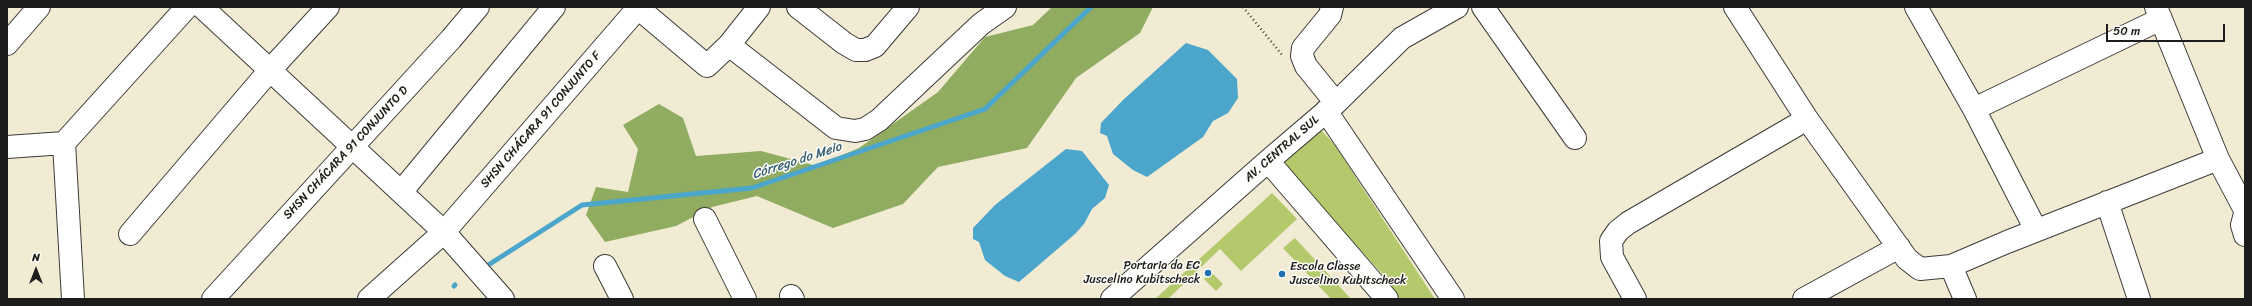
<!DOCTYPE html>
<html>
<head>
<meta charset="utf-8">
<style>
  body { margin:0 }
  #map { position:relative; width:2252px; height:306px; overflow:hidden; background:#f2ebd4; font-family:Sriracha,sans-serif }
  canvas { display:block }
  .frame { position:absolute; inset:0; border:8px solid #1c1c1c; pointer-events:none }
  .north { position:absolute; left:16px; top:250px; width:40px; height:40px; -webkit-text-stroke:3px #fdfcf7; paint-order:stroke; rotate:0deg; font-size:11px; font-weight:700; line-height:16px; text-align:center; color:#1c1c1c }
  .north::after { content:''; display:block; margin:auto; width:14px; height:18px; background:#1c1c1c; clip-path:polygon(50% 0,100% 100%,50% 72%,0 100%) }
  .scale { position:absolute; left:2106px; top:24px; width:119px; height:18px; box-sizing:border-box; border:2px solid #1c1c1c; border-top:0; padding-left:5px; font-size:12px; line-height:14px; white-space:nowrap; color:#1c1c1c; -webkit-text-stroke:3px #fdfcf7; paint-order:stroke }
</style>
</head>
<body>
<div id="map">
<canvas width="2252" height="306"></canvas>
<div class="frame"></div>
<div class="north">N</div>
<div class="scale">50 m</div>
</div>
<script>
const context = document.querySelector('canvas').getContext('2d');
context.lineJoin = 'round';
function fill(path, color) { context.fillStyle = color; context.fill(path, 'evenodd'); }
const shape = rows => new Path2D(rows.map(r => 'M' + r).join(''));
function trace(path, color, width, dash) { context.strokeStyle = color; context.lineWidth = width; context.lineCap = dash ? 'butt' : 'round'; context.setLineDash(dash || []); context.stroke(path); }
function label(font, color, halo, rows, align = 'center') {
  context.font = font + ' Sriracha,sans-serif'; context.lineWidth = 3; context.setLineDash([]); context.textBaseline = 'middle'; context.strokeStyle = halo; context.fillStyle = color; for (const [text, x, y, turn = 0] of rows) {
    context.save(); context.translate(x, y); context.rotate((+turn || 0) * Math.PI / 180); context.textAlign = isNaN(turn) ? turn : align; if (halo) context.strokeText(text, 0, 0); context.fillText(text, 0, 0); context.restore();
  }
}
fill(shape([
  [1320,129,1334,144,1435,299,1391,299,1382,286,1388,280,1316,202,1276,166],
  [1272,193,1297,219,1241,271,1220,249,1168,299,1155,299],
  [1295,238,1351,299,1331,299,1283,248],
  [1211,272,1223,284,1216,291,1204,279]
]), '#b4c86c');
fill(shape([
  [1052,7,1153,7,1140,33,1076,78,1027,148,938,167,903,204,833,228,757,196,712,207,676,226,605,242,586,215,596,187,628,192,638,149,623,125,659,104,683,118,696,156,761,151,817,166,859,148,938,92,985,37,1033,25]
]), '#8fac60');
fill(shape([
  [1186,43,1208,50,1237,79,1238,98,1228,113,1213,121,1203,137,1147,177,1133,170,1113,154,1107,136,1100,133,1101,123,1123,100],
  [1066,149,1082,151,1109,185,1105,198,1092,209,1084,224,1075,234,1019,282,1005,276,985,260,979,242,973,239,973,228,995,205]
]), '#4ca5ca');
trace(shape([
  [482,269,582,205,752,188,985,109,1091,7],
  [454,286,455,285]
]), '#4ca5ca', 5);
const minor = shape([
  [202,7,444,232,503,299],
  [637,7,707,66,729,45,759,7],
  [798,7,844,43,856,50,865,50,875,46,908,7],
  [1332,7,1330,15,1303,48,1302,56,1306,66,1336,103],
  [1483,7,1575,138],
  [1735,7,1807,119,1907,259,1920,269,1951,266,2007,242,2218,159],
  [1916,7,1974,109,2036,230],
  [2156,7,2218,159,2245,210],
  [7,44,39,7],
  [729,45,836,128,855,131,865,129,879,120,981,24,1005,7],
  [1974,109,2161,19],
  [1326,111,1453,299],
  [64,143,73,299],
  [7,147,64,143,187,7],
  [1268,161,1387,299],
  [401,192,554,7],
  [2107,202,2139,299],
  [2245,214,2242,225,2245,235],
  [705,219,745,299],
  [130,234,270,70,328,7],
  [605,266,622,299],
  [1951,266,1965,299],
  [791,296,793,299],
  [213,299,451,39,478,7],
  [369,299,444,232,638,8],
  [1112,299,1268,161,1336,103,1402,38,1457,7],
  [1635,299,1612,257,1611,241,1618,231,1628,223,1807,119],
  [1804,299,1899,247]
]);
trace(minor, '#3c3b38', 24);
trace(shape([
  [1243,7,1283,56]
]), '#3c3b38', 2.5, [1, 3]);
trace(minor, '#fff', 22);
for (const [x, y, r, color] of [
  [1208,273,4,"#1f6fb2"],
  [1282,274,4,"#1f6fb2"]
]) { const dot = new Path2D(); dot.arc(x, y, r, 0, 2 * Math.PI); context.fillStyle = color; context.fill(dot); trace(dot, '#fdfcf7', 1.5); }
label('12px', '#1c1c1c', '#fdfcf7', [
  ["SHSN CHÁCARA 91 CONJUNTO F",541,120,-49],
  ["AV. CENTRAL SUL",1282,149,-41],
  ["SHSN CHÁCARA 91 CONJUNTO D",346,153,-47]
]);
label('12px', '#1c1c1c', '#fdfcf7', [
  ["Portaria da EC",1200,266],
  ["Juscelino Kubitscheck",1200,280],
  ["Escola Classe",1290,267,"left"],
  ["Juscelino Kubitscheck",1290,281,"left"]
], 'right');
label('italic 13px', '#346073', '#fdfcf7', [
  ["Córrego do Meio",797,161,-18]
]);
</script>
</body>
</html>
